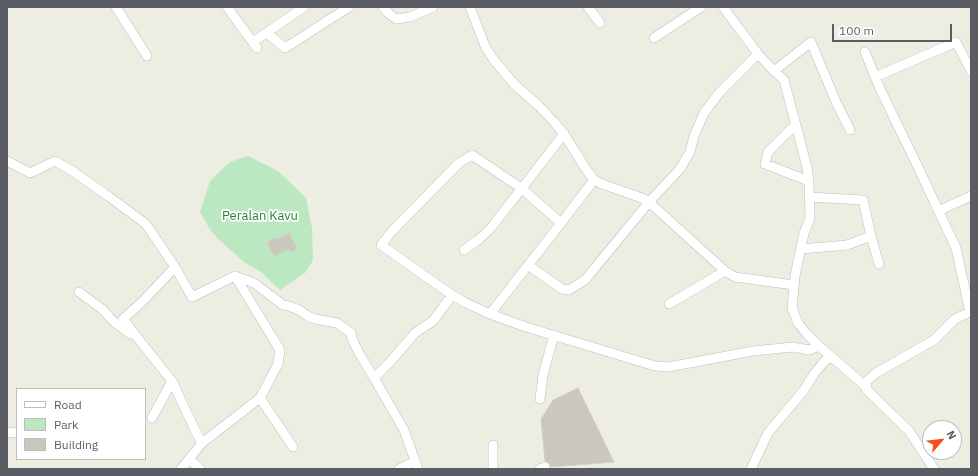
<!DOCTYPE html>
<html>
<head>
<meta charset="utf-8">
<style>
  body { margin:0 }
  #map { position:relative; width:978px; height:476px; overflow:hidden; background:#eeede1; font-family:"IBM Plex Sans",sans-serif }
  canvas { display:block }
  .frame { position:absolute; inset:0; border:8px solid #5a5d64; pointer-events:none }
  .legend { position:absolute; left:16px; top:388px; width:130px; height:72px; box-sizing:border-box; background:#fff; border:1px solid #bdbec1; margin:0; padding:5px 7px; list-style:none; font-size:12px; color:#5a5d64 }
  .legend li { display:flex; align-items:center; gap:8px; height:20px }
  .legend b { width:20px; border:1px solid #bdbec1 }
  .north { position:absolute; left:922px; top:420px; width:40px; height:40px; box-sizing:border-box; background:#fff; border:1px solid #bdbec1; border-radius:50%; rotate:62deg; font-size:11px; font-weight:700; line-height:16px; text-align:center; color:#5a5d64 }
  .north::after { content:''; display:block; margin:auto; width:14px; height:18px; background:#f84b1e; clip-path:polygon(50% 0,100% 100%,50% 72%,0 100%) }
  .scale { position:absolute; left:832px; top:24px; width:120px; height:18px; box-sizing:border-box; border:2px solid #5a5d64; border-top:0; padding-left:5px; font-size:12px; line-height:14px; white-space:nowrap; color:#5a5d64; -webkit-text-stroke:3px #fff; paint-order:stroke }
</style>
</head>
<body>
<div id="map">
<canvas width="978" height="476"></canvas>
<div class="frame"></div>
<ul class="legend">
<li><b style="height:5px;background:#fff"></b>Road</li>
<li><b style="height:11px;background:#bbe8c1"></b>Park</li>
<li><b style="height:11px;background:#c9c7be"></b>Building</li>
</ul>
<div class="north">N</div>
<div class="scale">100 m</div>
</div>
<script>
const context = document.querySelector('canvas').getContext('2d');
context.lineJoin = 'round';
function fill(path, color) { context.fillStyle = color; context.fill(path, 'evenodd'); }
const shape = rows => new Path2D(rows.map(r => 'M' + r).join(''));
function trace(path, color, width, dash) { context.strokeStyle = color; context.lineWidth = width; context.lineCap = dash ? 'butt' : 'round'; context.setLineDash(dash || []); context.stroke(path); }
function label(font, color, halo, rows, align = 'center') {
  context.font = font + ' "IBM Plex Sans",sans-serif'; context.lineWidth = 3.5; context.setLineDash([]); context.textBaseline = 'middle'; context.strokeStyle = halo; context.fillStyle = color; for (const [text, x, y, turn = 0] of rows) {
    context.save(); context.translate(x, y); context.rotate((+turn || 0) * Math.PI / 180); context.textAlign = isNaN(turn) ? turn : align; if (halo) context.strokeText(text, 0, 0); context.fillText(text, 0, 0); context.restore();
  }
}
fill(shape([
  [248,156,278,171,306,198,312,228,313,260,306,272,280,290,261,272,244,262,218,239,209,228,200,212,210,181,230,162]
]), '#bbe8c1');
const building = shape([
  [289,233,297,248,290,252,289,249,274,256,267,242,275,238,275,240,289,233],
  [578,388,614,462,551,467,549,463,545,461,541,419,553,400,578,388]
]);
fill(building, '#c9c7be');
trace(building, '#d3d0bf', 1);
const minor = shape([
  [116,7,147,56],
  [227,7,257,48],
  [383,7,387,12,396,19,410,17,433,7],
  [470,7,485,46,493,59,515,85,539,106,554,122,564,134,586,169,594,180,602,184,642,198,649,202,725,271,735,277,794,285],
  [588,7,600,23],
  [723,7,758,54,774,71,784,80,807,167,809,181,810,218,804,233,795,276,792,308,798,323,807,334,819,346,863,384,867,390],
  [267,33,285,48,349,7],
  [654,38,701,7],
  [253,42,304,7],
  [865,52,881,91,918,167,956,248,970,312],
  [774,71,811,42,836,102,850,130],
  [875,77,956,42,971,71],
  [796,124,768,152,765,164,809,181],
  [7,161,30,173,55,161,71,170,108,196,146,224,175,267,192,297,235,276,254,283,283,305,289,306,299,310,308,316,315,319,337,323,351,333,352,339,359,353,374,378],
  [938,211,971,196],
  [871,236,879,264],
  [801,249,847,245,871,236,863,200,809,197],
  [464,250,478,240,491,228,564,134],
  [528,265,562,289,569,290,585,280,649,202,680,169,690,152,694,136,704,113,720,92,758,54],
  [79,292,102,309,114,322,130,334],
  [452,295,381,245,393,230,459,163,472,155,521,188,561,223,594,180],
  [669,304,725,271],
  [490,314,561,223],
  [172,381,195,430,202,443],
  [260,398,293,447],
  [540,399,543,375,554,335],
  [152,418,172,381,140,341,123,319,142,302,175,267],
  [7,432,17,433],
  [493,445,493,469],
  [190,459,200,469],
  [181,469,202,443,260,398,278,364,280,350,235,276],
  [399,469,415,461],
  [418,469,404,430,374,378,390,362,415,333,433,321,452,295,466,303,490,314,526,327,655,366,668,367,695,362,753,351,793,347,809,350,819,346],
  [540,469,545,467],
  [751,469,768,433,804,390,814,374,823,363,828,358,834,359],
  [934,469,909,431,867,390,866,382,876,373,934,340,955,319,970,312,971,311]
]);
trace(minor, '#bcbec4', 10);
trace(minor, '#fff', 9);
label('13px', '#2c823b', '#fff', [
  ["Peralan Kavu",260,216]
]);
</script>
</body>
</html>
